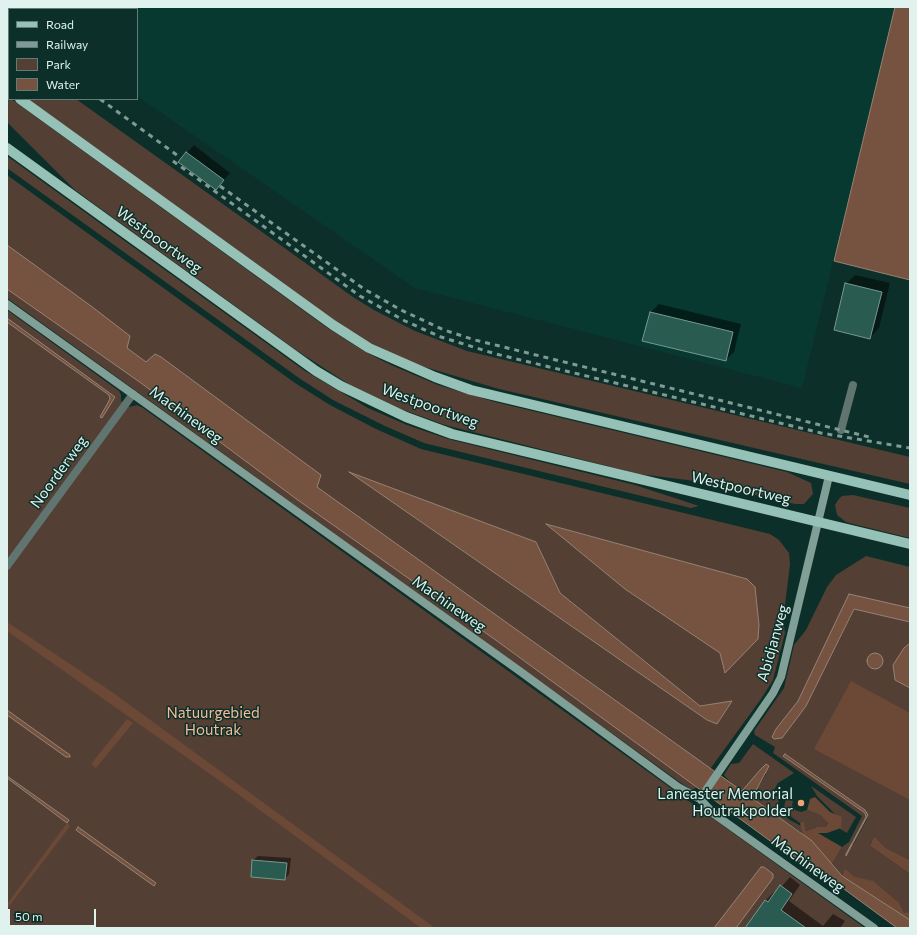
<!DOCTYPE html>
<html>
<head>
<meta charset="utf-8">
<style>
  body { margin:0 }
  #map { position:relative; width:917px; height:935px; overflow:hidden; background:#0c3029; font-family:Commissioner,sans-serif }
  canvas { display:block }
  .frame { position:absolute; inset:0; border:8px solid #dff2ed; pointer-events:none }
  .legend { position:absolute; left:8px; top:8px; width:130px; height:92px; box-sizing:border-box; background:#0c3029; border:1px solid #607e77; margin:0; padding:5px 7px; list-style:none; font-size:12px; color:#dff2ed }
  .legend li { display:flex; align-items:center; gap:8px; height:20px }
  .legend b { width:20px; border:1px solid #607e77 }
  .scale { position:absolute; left:8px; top:909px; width:88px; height:18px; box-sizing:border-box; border:2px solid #dff2ed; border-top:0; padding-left:5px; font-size:12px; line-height:14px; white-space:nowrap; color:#dff2ed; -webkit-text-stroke:3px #0c3029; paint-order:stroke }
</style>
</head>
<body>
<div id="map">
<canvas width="917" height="935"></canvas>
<div class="frame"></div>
<ul class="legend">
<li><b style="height:5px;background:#96c1b6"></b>Road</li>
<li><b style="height:5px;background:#809b95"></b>Railway</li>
<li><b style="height:11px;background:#533f34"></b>Park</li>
<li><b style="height:11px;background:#765340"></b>Water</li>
</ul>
<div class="scale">50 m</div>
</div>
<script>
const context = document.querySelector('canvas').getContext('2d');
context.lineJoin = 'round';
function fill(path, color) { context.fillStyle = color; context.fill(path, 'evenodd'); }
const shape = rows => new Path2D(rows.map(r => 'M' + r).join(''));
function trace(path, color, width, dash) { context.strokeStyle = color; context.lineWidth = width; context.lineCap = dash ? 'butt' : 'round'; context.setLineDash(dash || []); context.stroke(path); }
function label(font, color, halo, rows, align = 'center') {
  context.font = font + ' Commissioner,sans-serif'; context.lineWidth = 3; context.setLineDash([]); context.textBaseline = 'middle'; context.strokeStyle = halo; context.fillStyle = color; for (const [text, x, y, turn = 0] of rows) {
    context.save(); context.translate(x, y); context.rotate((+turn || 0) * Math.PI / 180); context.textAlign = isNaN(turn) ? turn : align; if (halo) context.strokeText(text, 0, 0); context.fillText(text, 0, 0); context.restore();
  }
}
fill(shape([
  [9,7,895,7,802,388,415,288,137,96,137,9,12,9]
]), '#073930');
fill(shape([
  [7,96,329,329,367,353,391,365,438,385,495,402,787,472,811,483,813,494,804,504,795,504,695,481,639,474,445,425,401,409,350,385,296,350,75,190,7,122],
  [28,99,76,99,353,297,374,310,415,331,467,351,910,457,910,484,499,389,418,365,372,344,352,333],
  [7,156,305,371,368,408,407,425,448,439,635,485,699,506,691,508,424,443,385,426,333,400,299,378,7,168],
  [7,175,295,383,330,405,376,429,421,449,770,534,779,540,789,553,790,565,783,620,785,633,773,680,761,699,697,787,692,790,681,783,7,298],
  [350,473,536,542,560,593,700,706,731,702,717,724,707,720],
  [547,524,747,579,725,673,720,653,625,589],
  [7,310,119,391,121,395,121,401,129,407,137,405,143,408,865,928,7,928],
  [853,495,910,508,910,538,857,525,846,522,837,515,835,505,838,500,842,496],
  [866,556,910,567,910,608,849,595,798,701,776,729,806,706,854,609,910,622,910,643,904,648,893,665,895,680,910,688,910,860,886,848,874,836,870,846,910,874,910,919,845,870,842,876,832,864,842,847,849,842,862,816,773,753,775,747,755,735,754,731,784,688,794,645,806,630,827,587,836,575],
  [783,756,812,772,865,810,868,815,867,819,853,845,851,843,866,817,865,813],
  [753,744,794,773,778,783,771,795,779,797,778,806,781,813,782,812,788,819,801,826,802,833,752,798,766,774,760,770,743,791,731,783,724,775,731,764,739,763],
  [811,786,856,817,847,833,840,829,836,815,817,796],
  [786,799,793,801,792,805,795,810,801,812,807,810,820,815,828,822,825,827,817,827,806,831,804,823,800,823,786,813,784,807]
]), '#533f34');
fill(shape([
  [7,622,112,692,435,928,421,928,220,781,7,631],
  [851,681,910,713,910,800,814,749],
  [127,719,133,723,96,768,91,764],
  [815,797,830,812,842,817,841,828,827,833,818,833,842,847,832,864,802,833,800,823,804,822,806,831,817,827,825,827,828,823,820,815,807,810,810,799],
  [67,823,70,826,7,909,7,904],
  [874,836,886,848,910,860,910,874,870,846],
  [845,869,855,877,873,881,899,903,904,913,910,912,910,920,842,876]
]), '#6b4936');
const water = shape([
  [895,7,910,7,910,280,834,261,895,7],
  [7,245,91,306,130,336,127,348,146,362,155,354,161,357,321,475,317,487,742,791,760,770,766,764,769,766,752,798,812,841,842,876,910,920,910,928,897,928,825,875,810,869,788,854,497,641,295,498,141,383,7,289,7,245],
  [7,318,115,397,102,418,100,417,110,399,109,395,7,322,7,318],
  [80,443,81,443,39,503,37,502,80,443],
  [349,472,536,542,560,593,700,706,732,701,717,724,707,720,349,472],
  [546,524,747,579,755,587,759,625,758,639,725,673,720,653,625,589,546,524],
  [849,594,910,608,910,622,854,609,806,706,782,738,774,739,772,737,776,729,798,701,849,594],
  [910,643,910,688,895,680,893,665,904,648,910,643],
  '867 661a8 8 0 1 1 16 0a8 8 0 1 1-16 0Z',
  [7,710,70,755,70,757,66,757,7,715,7,710],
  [785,754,865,810,868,815,846,856,846,854,866,817,865,813,783,756,785,754],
  [7,776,69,820,67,823,7,778,7,776],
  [78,827,156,883,154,886,76,830,78,827],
  [761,867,764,867,773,874,773,878,736,928,714,928,761,867]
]);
fill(water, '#765340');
trace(water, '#968374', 1);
fill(shape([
  [194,145,230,173,216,189,180,161],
  [855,275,890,283,879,328,870,338,846,284],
  [659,304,741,324,734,352,726,360,651,312],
  [258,856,291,858,289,874,285,879,252,876,253,860],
  [790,877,800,885,789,901,823,926,833,914,845,921,840,928,746,928,766,900,774,892,776,893]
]), '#0007');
const building = shape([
  [186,152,224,180,216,190,178,162,186,152],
  [845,283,882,292,870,339,834,330,845,283],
  [650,312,733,332,726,361,642,341,650,312],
  [252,860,287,863,285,880,251,877,252,860],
  [780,885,792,894,781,910,806,928,745,928,765,900,768,902,780,885]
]);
fill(building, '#2a5b51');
trace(building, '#759990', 1);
trace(shape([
  [841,430,853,385],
  [7,566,133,394]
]), '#617570', 8);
trace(shape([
  [7,304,521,672,678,787,700,799,714,814,874,928],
  [700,799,773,693,781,677,829,476]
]), '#7f9f97', 8);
trace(shape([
  [7,90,9,91],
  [20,99,333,325,369,348,435,377,471,390,910,495],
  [7,148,316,371,341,386,406,417,452,434,910,544]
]), '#96c1b6', 10);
trace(shape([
  [7,32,9,33],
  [100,99,181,158],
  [173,161,360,296,405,321,441,337,496,354,821,433,910,448],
  [220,186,364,289,401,310,444,330,475,340,869,437]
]), '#809b95', 3, [5, 5]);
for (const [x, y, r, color] of [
  [801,803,4,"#f0a378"]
]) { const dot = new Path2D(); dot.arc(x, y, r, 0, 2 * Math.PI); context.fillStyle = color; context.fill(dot); trace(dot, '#0c3029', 1.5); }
label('15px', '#dff2ed', '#0c3029', [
  ["Westpoortweg",159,240,36],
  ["Westpoortweg",430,406,20],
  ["Machineweg",186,415,36],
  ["Noorderweg",59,472,-54],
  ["Westpoortweg",741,488,13],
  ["Machineweg",449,604,35],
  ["Abidjanweg",773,643,-74],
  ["Machineweg",808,864,36]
]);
label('15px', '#f8ba98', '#0c3029', [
  ["Natuurgebied",213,713],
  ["Houtrak",213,730]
]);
label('15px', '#dff2ed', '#0c3029', [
  ["Lancaster Memorial",793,794],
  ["Houtrakpolder",793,811]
], 'right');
</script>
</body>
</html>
